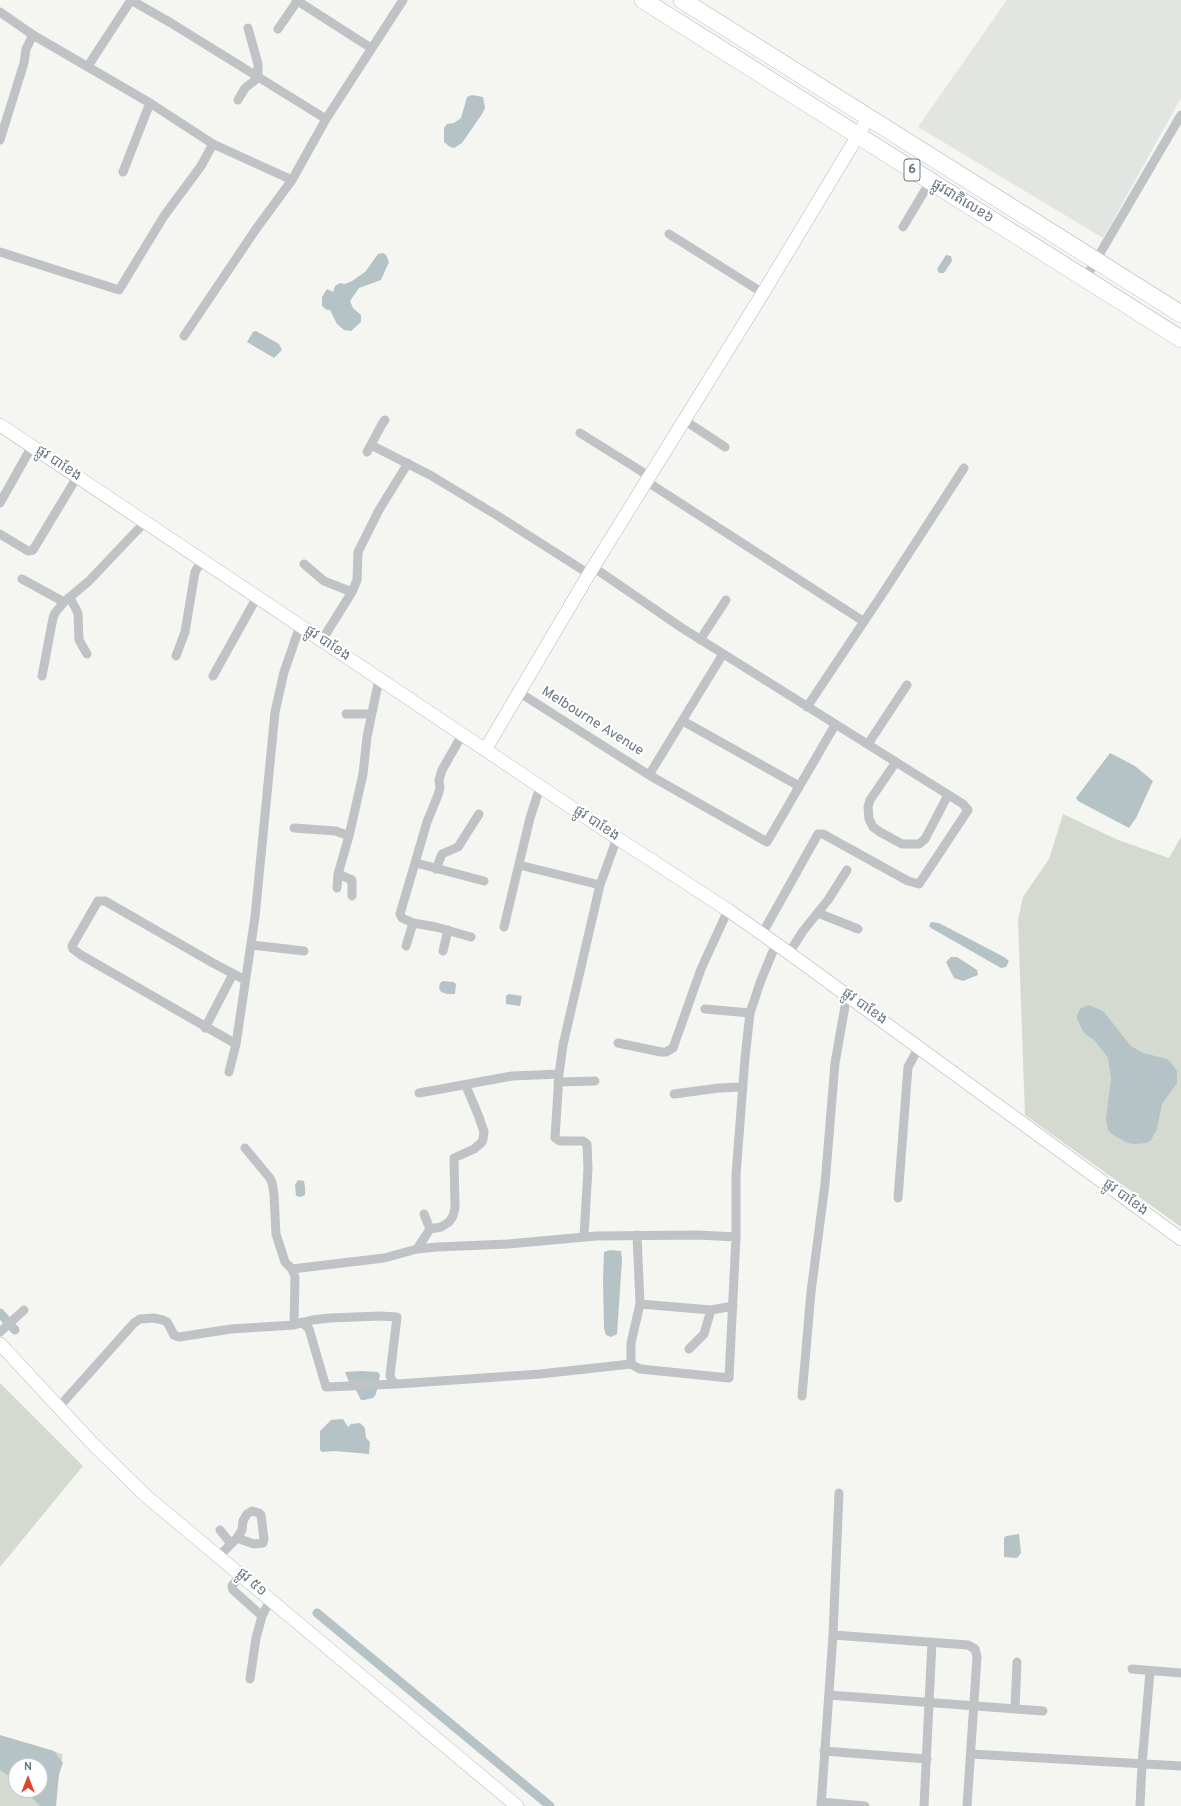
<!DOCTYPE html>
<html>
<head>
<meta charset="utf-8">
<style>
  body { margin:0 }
  #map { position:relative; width:1181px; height:1806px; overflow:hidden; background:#f5f5f2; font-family:Overpass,sans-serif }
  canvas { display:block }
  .north { position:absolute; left:8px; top:1758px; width:40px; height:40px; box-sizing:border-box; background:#fff; border:1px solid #c2c9cd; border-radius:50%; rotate:0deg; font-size:11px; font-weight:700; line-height:16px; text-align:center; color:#667882 }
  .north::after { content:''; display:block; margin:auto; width:14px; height:18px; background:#db462d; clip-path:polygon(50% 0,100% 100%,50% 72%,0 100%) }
</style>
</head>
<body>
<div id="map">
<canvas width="1181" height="1806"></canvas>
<div class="north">N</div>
</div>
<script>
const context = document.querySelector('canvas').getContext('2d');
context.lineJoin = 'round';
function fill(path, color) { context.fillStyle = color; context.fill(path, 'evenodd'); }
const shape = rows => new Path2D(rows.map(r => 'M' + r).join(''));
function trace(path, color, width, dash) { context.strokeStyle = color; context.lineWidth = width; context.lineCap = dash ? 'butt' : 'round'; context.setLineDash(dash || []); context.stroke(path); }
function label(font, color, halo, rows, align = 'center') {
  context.font = font + ' Overpass,"Noto Sans Khmer",sans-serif'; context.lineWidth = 4; context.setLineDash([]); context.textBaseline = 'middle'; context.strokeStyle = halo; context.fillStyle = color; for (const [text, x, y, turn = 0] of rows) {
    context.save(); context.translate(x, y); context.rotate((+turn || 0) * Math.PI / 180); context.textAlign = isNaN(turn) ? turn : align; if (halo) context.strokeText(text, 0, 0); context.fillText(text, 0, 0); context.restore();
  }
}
fill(shape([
  [1007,0,1181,0,1181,98,1103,238,918,127]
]), '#e3e5e3');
fill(shape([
  [1063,814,1118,840,1169,858,1181,837,1181,1227,1025,1115,1018,920,1023,897,1049,859],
  [0,1383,83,1466,0,1567],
  [0,1736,63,1754,53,1806,0,1806],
  [16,1766,40,1766,40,1790,16,1790]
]), '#d5dad1');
fill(shape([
  [472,95,483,97,485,108,482,114,462,143,454,148,450,147,444,142,444,128,447,124,454,123,461,118,467,97],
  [383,253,386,255,389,262,381,280,359,288,350,301,353,308,361,315,361,322,351,331,344,330,337,324,330,310,327,310,322,306,322,297,327,289,333,292,335,286,340,283,345,284,352,281,365,272,378,254],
  [946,255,951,256,952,261,944,273,939,273,937,269],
  [256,331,279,344,282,350,274,358,247,342,253,332],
  [1110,753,1135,766,1153,781,1136,818,1129,828,1078,801,1076,798],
  [931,922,939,923,1004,957,1009,961,1006,967,1001,968,931,928,929,926],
  [951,957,957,957,977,970,978,975,963,981,954,978,946,962],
  [443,981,453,982,456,984,455,994,447,994,441,992,439,988,440,983],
  [509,994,522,996,520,1006,506,1004,506,996],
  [1089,1005,1103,1011,1131,1046,1143,1053,1167,1059,1173,1065,1177,1071,1177,1083,1162,1104,1157,1129,1151,1140,1146,1143,1133,1144,1126,1142,1113,1135,1108,1130,1106,1119,1111,1078,1108,1058,1095,1041,1084,1033,1077,1019,1077,1015,1081,1008],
  [298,1180,304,1181,305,1187,305,1195,301,1197,296,1196,295,1185],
  [610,1250,621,1251,622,1260,617,1334,611,1337,606,1335,604,1329,603,1280,604,1252],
  [361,1371,378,1372,380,1375,376,1394,373,1398,364,1400,361,1400,354,1386,349,1382,345,1372],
  [343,1419,348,1427,351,1424,360,1423,365,1428,366,1438,370,1442,369,1454,335,1451,322,1452,320,1450,320,1431,331,1420],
  [1019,1534,1021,1553,1017,1558,1004,1557,1004,1538,1006,1536],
  [0,1735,54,1751,63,1763,59,1774,56,1806,40,1806,25,1790,40,1790,40,1766,16,1766,16,1781,0,1770]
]), '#b5c3c6');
trace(shape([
  [0,1313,15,1330],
  [317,1613,550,1806]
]), '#b5c3c6', 9);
const secondary = shape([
  [0,425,617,838,728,910,789,953,1181,1239],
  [485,750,589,574,763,293,869,117],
  [0,1344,93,1444,146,1496,517,1806]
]);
const highway = shape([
  [643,0,1181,339],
  [682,0,1181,314]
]);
trace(secondary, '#b1b7bb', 14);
trace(highway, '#b2b6b9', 18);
trace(shape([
  [131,0,171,23,326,119],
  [296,0,371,48],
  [0,12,33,35,150,103,213,144,292,180],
  [278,29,298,0],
  [88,66,131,0],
  [238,100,245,88,258,78,258,64,248,28],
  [0,140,24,63,26,49,33,35],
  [123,172,150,103],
  [903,227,930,182],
  [669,234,763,293],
  [0,252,119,290,164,216,201,166,213,144],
  [1085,279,1181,115],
  [184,336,256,229,292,180,326,119,403,0],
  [684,420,725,447],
  [580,433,649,476],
  [371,445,430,475,498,516,589,574],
  [367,452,382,424,385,420],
  [646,481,863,621],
  [0,503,32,446],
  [0,534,28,551,33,550,77,477],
  [304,564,324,581,352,592],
  [593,567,682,628,963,804,968,810,919,884,908,881,823,834,818,834,762,934],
  [22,579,64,602],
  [70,598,78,613,79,640,87,654],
  [322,640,352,592,357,580,358,552,379,510,408,463],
  [700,640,726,600],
  [176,656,185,632,195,572,202,560],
  [42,676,53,618,55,613,64,602,89,581,145,522],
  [213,676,257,597],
  [520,693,649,775,767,842,835,725],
  [807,707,885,590,964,468],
  [346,714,371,714],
  [683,721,799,786],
  [462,735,442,770,439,780,440,788,438,795,427,822,400,914,402,918,413,923,436,927,471,937],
  [868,744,907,685],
  [896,762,870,800,868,807,869,819,873,827,880,832,902,844,919,844,925,839,948,795],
  [649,775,723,654],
  [294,828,336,831,349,836],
  [416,863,484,881],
  [519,865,600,885],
  [436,869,442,854,458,847,479,814],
  [338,874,352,880,352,896],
  [337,888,338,874,349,836,363,774,367,737,379,679],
  [818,913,858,929],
  [504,927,530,818,540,787],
  [252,945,304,951],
  [406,946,413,923],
  [443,951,448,930],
  [789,953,803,931,828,900,847,870],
  [705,1009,750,1013],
  [205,1028,233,974],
  [618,1043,661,1052,666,1052,673,1048,701,969,728,910],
  [236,1044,81,955,73,949,72,946,98,901,105,901,213,963,245,980],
  [229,1072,236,1044,255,917,275,712,284,672,300,626],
  [558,1082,595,1081],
  [419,1093,512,1076,559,1074],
  [674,1094,719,1088,741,1087],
  [898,1198,908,1067,919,1047],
  [430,1229,441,1227,449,1222,453,1216,455,1208,454,1158,474,1149,482,1142,483,1139,484,1132,479,1117,466,1086],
  [584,1237,588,1168,587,1144,583,1141,560,1141,555,1138,559,1074,563,1045,600,885,617,838],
  [417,1249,430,1229,424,1214],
  [292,1269,384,1258,417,1249,437,1247,508,1244,596,1236,698,1235,736,1237],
  [640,1304,711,1310,733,1306],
  [302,1322,309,1329,326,1387,397,1384],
  [294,1325,312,1320,330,1318,380,1316,397,1317,390,1375,392,1381,397,1384,540,1374,631,1364,640,1369,729,1378,736,1237,736,1175,745,1058,750,1013,761,980,776,944],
  [0,1332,24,1310],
  [689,1349,704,1334,711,1310],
  [631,1364,631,1343,640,1304,637,1235],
  [802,1396,811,1292,825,1184,835,1063,847,995],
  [58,1408,134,1323,140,1319,154,1318,163,1320,167,1322,174,1335,179,1337,231,1329,294,1325,295,1277,292,1269,285,1262,276,1234,274,1195,272,1182,269,1177,245,1148],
  [220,1530,231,1544],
  [219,1556,237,1538,242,1530,243,1521,247,1514,252,1511,259,1513,261,1515,264,1539,263,1543,254,1544,237,1538],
  [241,1574,232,1586,233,1590,262,1616],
  [833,1635,968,1645,975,1649,977,1657,967,1806],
  [1132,1669,1181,1673],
  [250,1679,256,1638,262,1616,271,1599],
  [829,1695,1043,1711],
  [1015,1709,1017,1662],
  [824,1751,927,1759],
  [971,1754,1181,1766],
  [821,1802,865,1806],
  [821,1806,833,1635,839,1493],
  [924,1806,932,1642],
  [1140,1806,1142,1764,1150,1671]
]), '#bfc3c6', 9);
trace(secondary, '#fff', 13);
trace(highway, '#fff', 17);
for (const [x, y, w] of [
  [912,170,16]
]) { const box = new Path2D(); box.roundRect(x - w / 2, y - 11, w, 22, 3); context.fillStyle = '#fff'; context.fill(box); trace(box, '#667882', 1); }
label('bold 13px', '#667882', null, [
  ["6",912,170]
]);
label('14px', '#667882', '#fff', [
  ["ផ្លូវជាតិលេខ៦",962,202,32],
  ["ផ្លូវ បាខែង",58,464,34],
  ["ផ្លូវ បាខែង",327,644,34],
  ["Melbourne Avenue",592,722,32],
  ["ផ្លូវ បាខែង",596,824,34],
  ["ផ្លូវ បាខែង",864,1007,36],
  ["ផ្លូវ បាខែង",1125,1198,36],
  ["ផ្លូវ ៥១",251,1583,41]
]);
</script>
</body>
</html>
